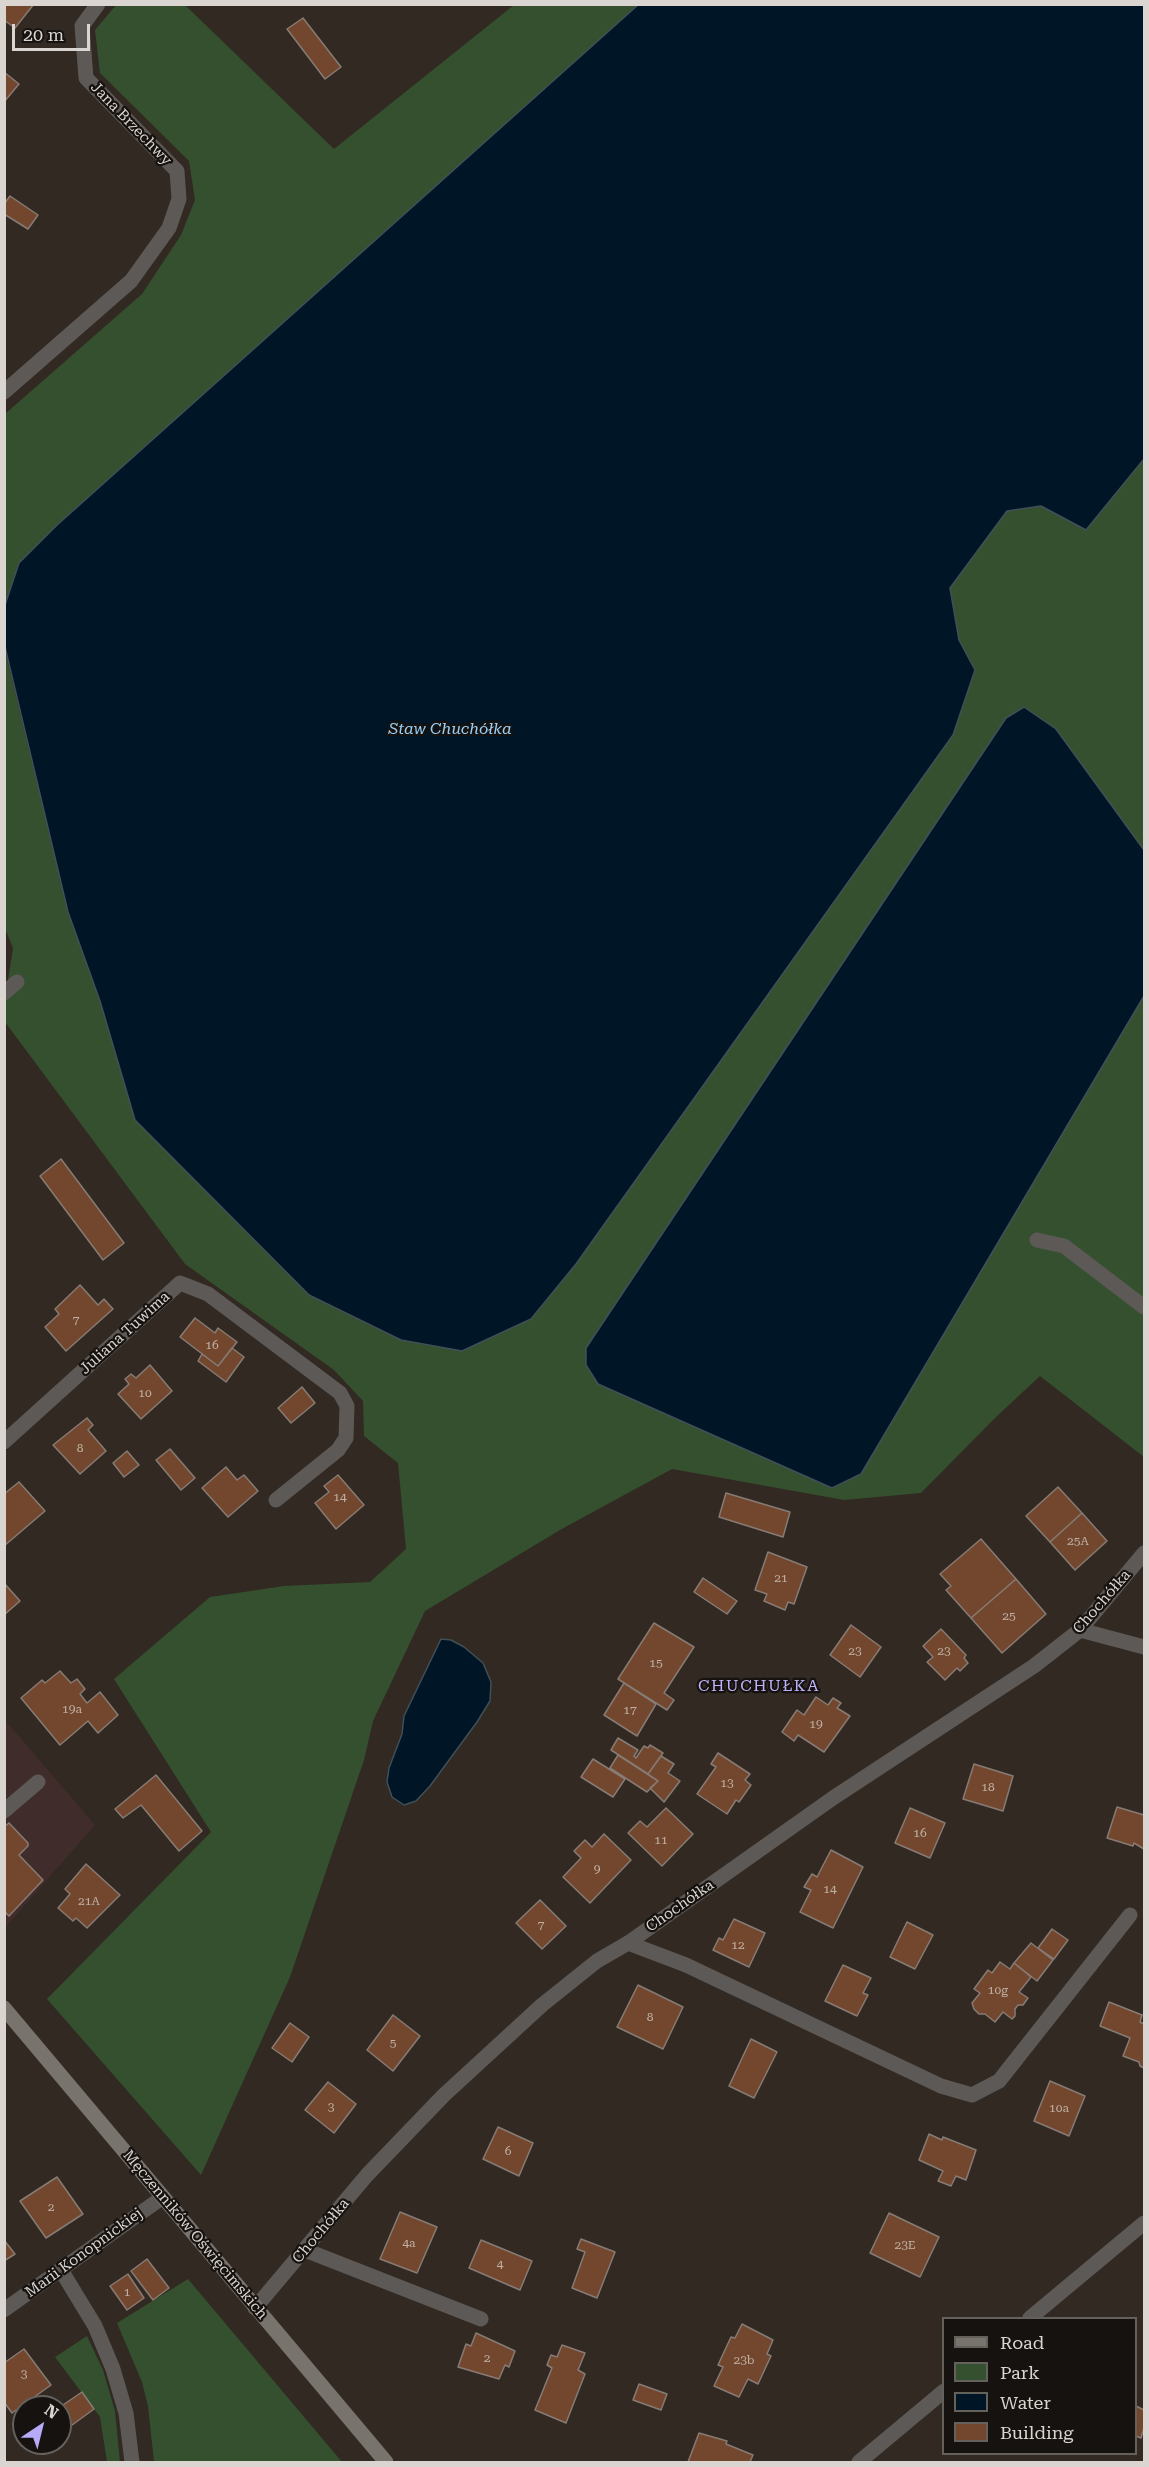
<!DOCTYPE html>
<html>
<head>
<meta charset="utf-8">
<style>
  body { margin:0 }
  #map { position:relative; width:1149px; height:2467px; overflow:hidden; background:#312922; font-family:"Roboto Serif",serif }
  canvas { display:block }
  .frame { position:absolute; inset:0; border:6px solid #dad5d0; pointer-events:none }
  .legend { position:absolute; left:942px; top:2317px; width:195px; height:138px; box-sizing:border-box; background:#16120f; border:2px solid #64605c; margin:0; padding:8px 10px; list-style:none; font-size:18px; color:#dad5d0 }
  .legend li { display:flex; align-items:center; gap:12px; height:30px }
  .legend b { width:30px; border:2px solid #64605c }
  .north { position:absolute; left:12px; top:2395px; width:60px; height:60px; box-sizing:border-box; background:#16120f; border:2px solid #64605c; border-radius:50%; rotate:35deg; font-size:16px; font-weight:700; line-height:24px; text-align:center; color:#dad5d0 }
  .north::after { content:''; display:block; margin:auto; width:21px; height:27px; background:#b7abf8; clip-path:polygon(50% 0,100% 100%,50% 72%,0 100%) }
  .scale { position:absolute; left:12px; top:24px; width:78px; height:27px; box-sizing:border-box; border:3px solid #dad5d0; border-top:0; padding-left:8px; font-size:18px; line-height:21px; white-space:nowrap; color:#dad5d0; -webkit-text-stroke:4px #16120f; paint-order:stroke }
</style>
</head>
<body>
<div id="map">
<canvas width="1149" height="2467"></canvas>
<div class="frame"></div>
<ul class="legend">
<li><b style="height:8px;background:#79736d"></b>Road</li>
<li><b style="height:16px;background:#35502f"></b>Park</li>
<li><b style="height:16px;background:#001525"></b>Water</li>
<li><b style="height:16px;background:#73472d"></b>Building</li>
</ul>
<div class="north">N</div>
<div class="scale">20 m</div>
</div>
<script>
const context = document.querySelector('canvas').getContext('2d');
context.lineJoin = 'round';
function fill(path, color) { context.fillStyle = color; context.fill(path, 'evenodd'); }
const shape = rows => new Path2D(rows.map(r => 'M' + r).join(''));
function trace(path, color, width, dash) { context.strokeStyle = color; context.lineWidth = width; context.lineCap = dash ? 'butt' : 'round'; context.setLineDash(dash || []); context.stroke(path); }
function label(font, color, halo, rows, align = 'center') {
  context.font = font + ' "Roboto Serif",serif'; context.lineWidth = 4.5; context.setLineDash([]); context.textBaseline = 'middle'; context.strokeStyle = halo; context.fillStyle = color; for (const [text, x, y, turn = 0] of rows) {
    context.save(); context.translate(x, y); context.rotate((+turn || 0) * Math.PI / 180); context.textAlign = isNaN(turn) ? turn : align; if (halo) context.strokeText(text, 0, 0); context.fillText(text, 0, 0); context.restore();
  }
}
fill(shape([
  [5,1720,95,1825,5,1928]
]), '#402c2a');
fill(shape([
  [116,5,185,5,334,149,514,5,639,5,56,526,19,563,5,605,5,414,142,294,181,235,195,200,189,161,100,73,95,30],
  [1144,459,1144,1457,1040,1376,995,1418,921,1493,844,1500,672,1469,560,1530,425,1611,373,1721,364,1760,290,1977,201,2175,47,1999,211,1832,114,1679,210,1597,284,1586,370,1582,406,1549,398,1463,364,1436,363,1401,334,1370,185,1264,5,1022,5,999,13,948,4,926,4,647,68,912,100,1001,576,1264,953,735,975,670,959,640,950,588,1007,510,1041,506,1086,530],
  [188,2279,342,2462,154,2462,148,2406,142,2382,117,2323],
  [87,2336,103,2370,115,2411,120,2462,107,2462,100,2417,55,2357]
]), '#35502f');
const water = shape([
  [639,4,1144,5,1144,459,1086,530,1041,506,1007,511,950,588,959,640,975,670,953,735,576,1264,531,1319,462,1351,401,1340,309,1295,135,1120,100,1001,68,912,5,647,5,605,19,563,56,526,639,4],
  [1024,707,1056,729,1144,850,1144,996,861,1474,832,1488,598,1384,586,1365,586,1348,1006,718,1024,707],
  [441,1639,451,1640,464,1647,483,1663,491,1682,490,1701,477,1722,430,1786,416,1801,404,1805,392,1797,387,1782,389,1768,402,1734,404,1716,441,1639]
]);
fill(water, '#001525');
trace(water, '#414f58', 1.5);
const building = shape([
  [4,4,34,4,15,28,4,20,4,4],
  [303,18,341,67,325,79,287,29,303,18],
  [4,72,19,84,4,102,4,72],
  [10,196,38,215,28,229,4,214,4,204,10,196],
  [61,1159,124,1243,103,1260,40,1176,61,1159],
  [80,1285,98,1305,104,1299,113,1309,66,1351,45,1327,59,1314,55,1309,80,1285],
  [195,1318,215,1333,218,1328,237,1342,218,1366,180,1337,195,1318],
  [232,1348,244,1357,226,1382,198,1361,202,1354,218,1366,232,1348],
  [150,1365,172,1391,141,1419,118,1394,129,1384,125,1379,131,1374,136,1378,150,1365],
  [302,1387,315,1403,291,1423,278,1408,302,1387],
  [87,1418,93,1425,88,1430,106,1451,80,1474,53,1445,87,1418],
  [170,1449,195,1478,181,1490,156,1460,170,1449],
  [127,1451,139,1465,124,1477,113,1463,127,1451],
  [226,1467,237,1480,244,1475,258,1491,228,1517,202,1488,226,1467],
  [338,1475,364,1505,336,1529,315,1503,329,1492,324,1486,338,1475],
  [19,1482,45,1511,4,1546,4,1494,19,1482],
  [1058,1487,1082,1513,1050,1542,1026,1516,1058,1487],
  [726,1493,790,1512,783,1537,719,1517,726,1493],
  [1082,1513,1107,1541,1075,1570,1050,1542,1082,1513],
  [981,1539,1016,1579,971,1618,946,1590,951,1586,940,1574,981,1539],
  [768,1552,807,1567,794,1604,788,1602,785,1610,764,1601,767,1594,755,1590,768,1552],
  [703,1578,737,1601,727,1614,694,1592,703,1578],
  [1016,1579,1046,1614,1002,1653,971,1618,1016,1579],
  [4,1583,20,1601,4,1615,4,1583],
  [654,1623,694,1647,664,1693,674,1700,667,1710,618,1679,654,1623],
  [851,1625,881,1647,860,1677,830,1655,851,1625],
  [941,1629,966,1655,964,1658,968,1663,960,1671,957,1668,945,1680,927,1662,933,1657,923,1646,941,1629],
  [60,1671,71,1683,77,1679,85,1689,80,1694,87,1703,100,1692,118,1715,98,1733,88,1721,60,1745,21,1698,42,1680,45,1683,60,1671],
  [624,1683,656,1704,637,1736,604,1715,624,1683],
  [816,1697,828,1705,833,1698,841,1703,837,1708,850,1716,824,1752,798,1735,794,1741,782,1732,797,1710,804,1715,816,1697],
  [618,1738,638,1750,634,1756,636,1758,644,1746,648,1748,650,1745,663,1753,648,1774,611,1750,618,1738],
  [718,1753,750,1774,745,1780,751,1785,739,1802,736,1800,727,1814,697,1794,716,1767,711,1764,718,1753],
  [618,1755,632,1764,658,1781,647,1792,610,1768,618,1755],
  [661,1756,674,1764,668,1773,680,1781,664,1802,650,1788,658,1781,648,1774,661,1756],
  [593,1759,625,1779,613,1797,581,1777,593,1759],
  [974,1764,1013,1776,1003,1811,963,1799,974,1764],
  [156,1775,202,1831,179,1851,141,1805,123,1818,115,1809,156,1775],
  [1117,1807,1144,1815,1144,1849,1134,1843,1133,1846,1107,1838,1117,1807],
  [666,1808,693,1834,662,1866,628,1833,640,1821,647,1827,666,1808],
  [910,1808,945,1823,930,1858,895,1843,910,1808],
  [9,1823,28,1843,28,1846,19,1855,43,1880,9,1916,4,1911,4,1827,9,1823],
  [604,1834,631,1860,590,1903,563,1877,581,1858,574,1851,585,1840,592,1847,604,1834],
  [831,1850,863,1867,833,1928,800,1912,811,1890,804,1887,812,1874,817,1877,831,1850],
  [86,1864,120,1895,87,1928,76,1918,73,1921,58,1908,70,1894,65,1889,86,1864],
  [540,1900,566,1926,542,1949,516,1923,540,1900],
  [734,1919,765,1933,749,1967,713,1950,719,1938,723,1940,734,1919],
  [907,1922,933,1935,915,1969,890,1957,907,1922],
  [1052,1929,1068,1940,1054,1959,1038,1948,1052,1929],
  [1031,1943,1053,1960,1037,1981,1014,1963,1031,1943],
  [1000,1962,1010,1969,1014,1963,1031,1977,1019,1992,1028,1998,1023,2005,1018,2005,1015,2009,1015,2016,1012,2019,1003,2012,995,2022,985,2014,979,2014,974,2009,972,2003,980,1993,974,1989,988,1970,992,1973,1000,1962],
  [843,1965,871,1978,863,1993,868,1995,857,2016,825,2001,843,1965],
  [638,1985,683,2007,663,2049,617,2027,638,1985],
  [1109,2002,1142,2015,1140,2022,1144,2024,1144,2068,1140,2066,1139,2062,1123,2056,1130,2038,1100,2026,1109,2002],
  [393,2015,420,2036,393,2071,367,2050,393,2015],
  [290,2023,309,2037,292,2062,272,2048,290,2023],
  [751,2039,777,2052,754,2098,729,2086,751,2039],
  [1050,2081,1085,2096,1069,2136,1034,2121,1050,2081],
  [328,2082,356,2104,334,2133,305,2110,328,2082],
  [498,2127,533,2143,519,2176,483,2159,498,2127],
  [929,2134,942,2140,943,2137,976,2150,966,2180,956,2176,951,2186,938,2181,943,2171,919,2160,929,2134],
  [57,2177,83,2214,46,2238,20,2201,57,2177],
  [400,2212,437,2227,417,2273,380,2259,400,2212],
  [889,2213,939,2237,920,2277,870,2253,889,2213],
  [581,2239,615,2252,597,2298,572,2288,585,2252,577,2249,581,2239],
  [4,2240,15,2254,4,2261,4,2240],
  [481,2240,532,2261,520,2290,469,2268,481,2240],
  [147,2259,169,2288,153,2300,131,2271,147,2259],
  [128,2274,144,2298,127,2310,110,2286,128,2274],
  [742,2324,773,2340,767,2354,771,2356,758,2384,748,2379,739,2397,714,2386,723,2367,718,2365,731,2337,735,2338,742,2324],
  [476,2333,515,2351,509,2367,505,2365,499,2379,458,2367,466,2344,471,2346,476,2333],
  [562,2345,585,2353,578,2370,585,2374,566,2423,535,2410,552,2368,547,2365,551,2355,557,2357,562,2345],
  [24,2349,51,2385,12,2413,4,2402,4,2363,24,2349],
  [639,2384,667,2394,661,2410,633,2400,639,2384],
  [82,2392,94,2409,68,2428,60,2415,60,2407,82,2392],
  [1136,2406,1144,2410,1144,2428,1141,2438,1136,2436,1136,2406],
  [699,2433,727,2441,726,2444,753,2455,750,2462,688,2462,699,2433]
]);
fill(building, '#73472d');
trace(building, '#877b75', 1.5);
trace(shape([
  [1037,1240,1064,1246,1144,1307],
  [1080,1630,1144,1647],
  [4,1811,38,1782],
  [628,1943,686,1965,941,2086,972,2095,999,2081,1130,1915],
  [305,2250,481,2319],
  [61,2270,95,2326,113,2369,126,2413,132,2462]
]), '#5d5956', 15);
trace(shape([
  [4,392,131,281,169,228,179,199,177,171,86,78,82,26,98,4],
  [4,993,17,982],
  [4,1442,180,1283,208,1294,340,1393,347,1406,346,1438,338,1450,276,1500],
  [255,2308,367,2175,444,2095,542,2005,597,1961,628,1943,833,1798,1034,1666,1080,1630,1144,1553],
  [4,2310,163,2197],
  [1030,2318,1144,2223],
  [859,2462,944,2391]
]), '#5d5956', 15);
trace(shape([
  [4,2008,386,2462]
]), '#79736d', 15);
label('12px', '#c0b2a7', null, [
  ["7",76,1320],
  ["16",212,1345],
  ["10",145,1393],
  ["8",80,1448],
  ["14",340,1497],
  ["25A",1078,1541],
  ["21",781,1578],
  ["25",1009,1616],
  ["23",855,1651],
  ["23",944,1651],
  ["15",656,1663],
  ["19a",72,1709],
  ["17",630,1710],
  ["19",816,1724],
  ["13",727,1783],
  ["18",988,1787],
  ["16",920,1833],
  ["11",661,1840],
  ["9",597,1869],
  ["14",830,1889],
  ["21A",89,1901],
  ["7",541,1925],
  ["12",738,1945],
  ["10g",998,1990],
  ["8",650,2017],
  ["5",393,2043],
  ["3",331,2107],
  ["10a",1059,2108],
  ["6",508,2151],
  ["2",51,2207],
  ["4a",409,2243],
  ["23E",905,2245],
  ["4",500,2264],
  ["1",127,2292],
  ["2",487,2358],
  ["23b",744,2360],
  ["3",24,2374]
]);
label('15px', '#dad5d0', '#16120f', [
  ["Jana Brzechwy",131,124,46],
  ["Juliana Tuwima",125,1333,-42],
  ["Chochółka",1102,1602,-49],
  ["Chochółka",680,1906,-35],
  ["Chochółka",321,2231,-50],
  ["Męczenników Oświęcimskich",195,2235,50],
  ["Marii Konopnickiej",84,2253,-36]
]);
label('italic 16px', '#98d0f8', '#16120f', [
  ["Staw Chuchółka",450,729]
]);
context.letterSpacing = '1.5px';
label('16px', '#beb3fa', '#16120f', [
  ["CHUCHUŁKA",759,1686]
]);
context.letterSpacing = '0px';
</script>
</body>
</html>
